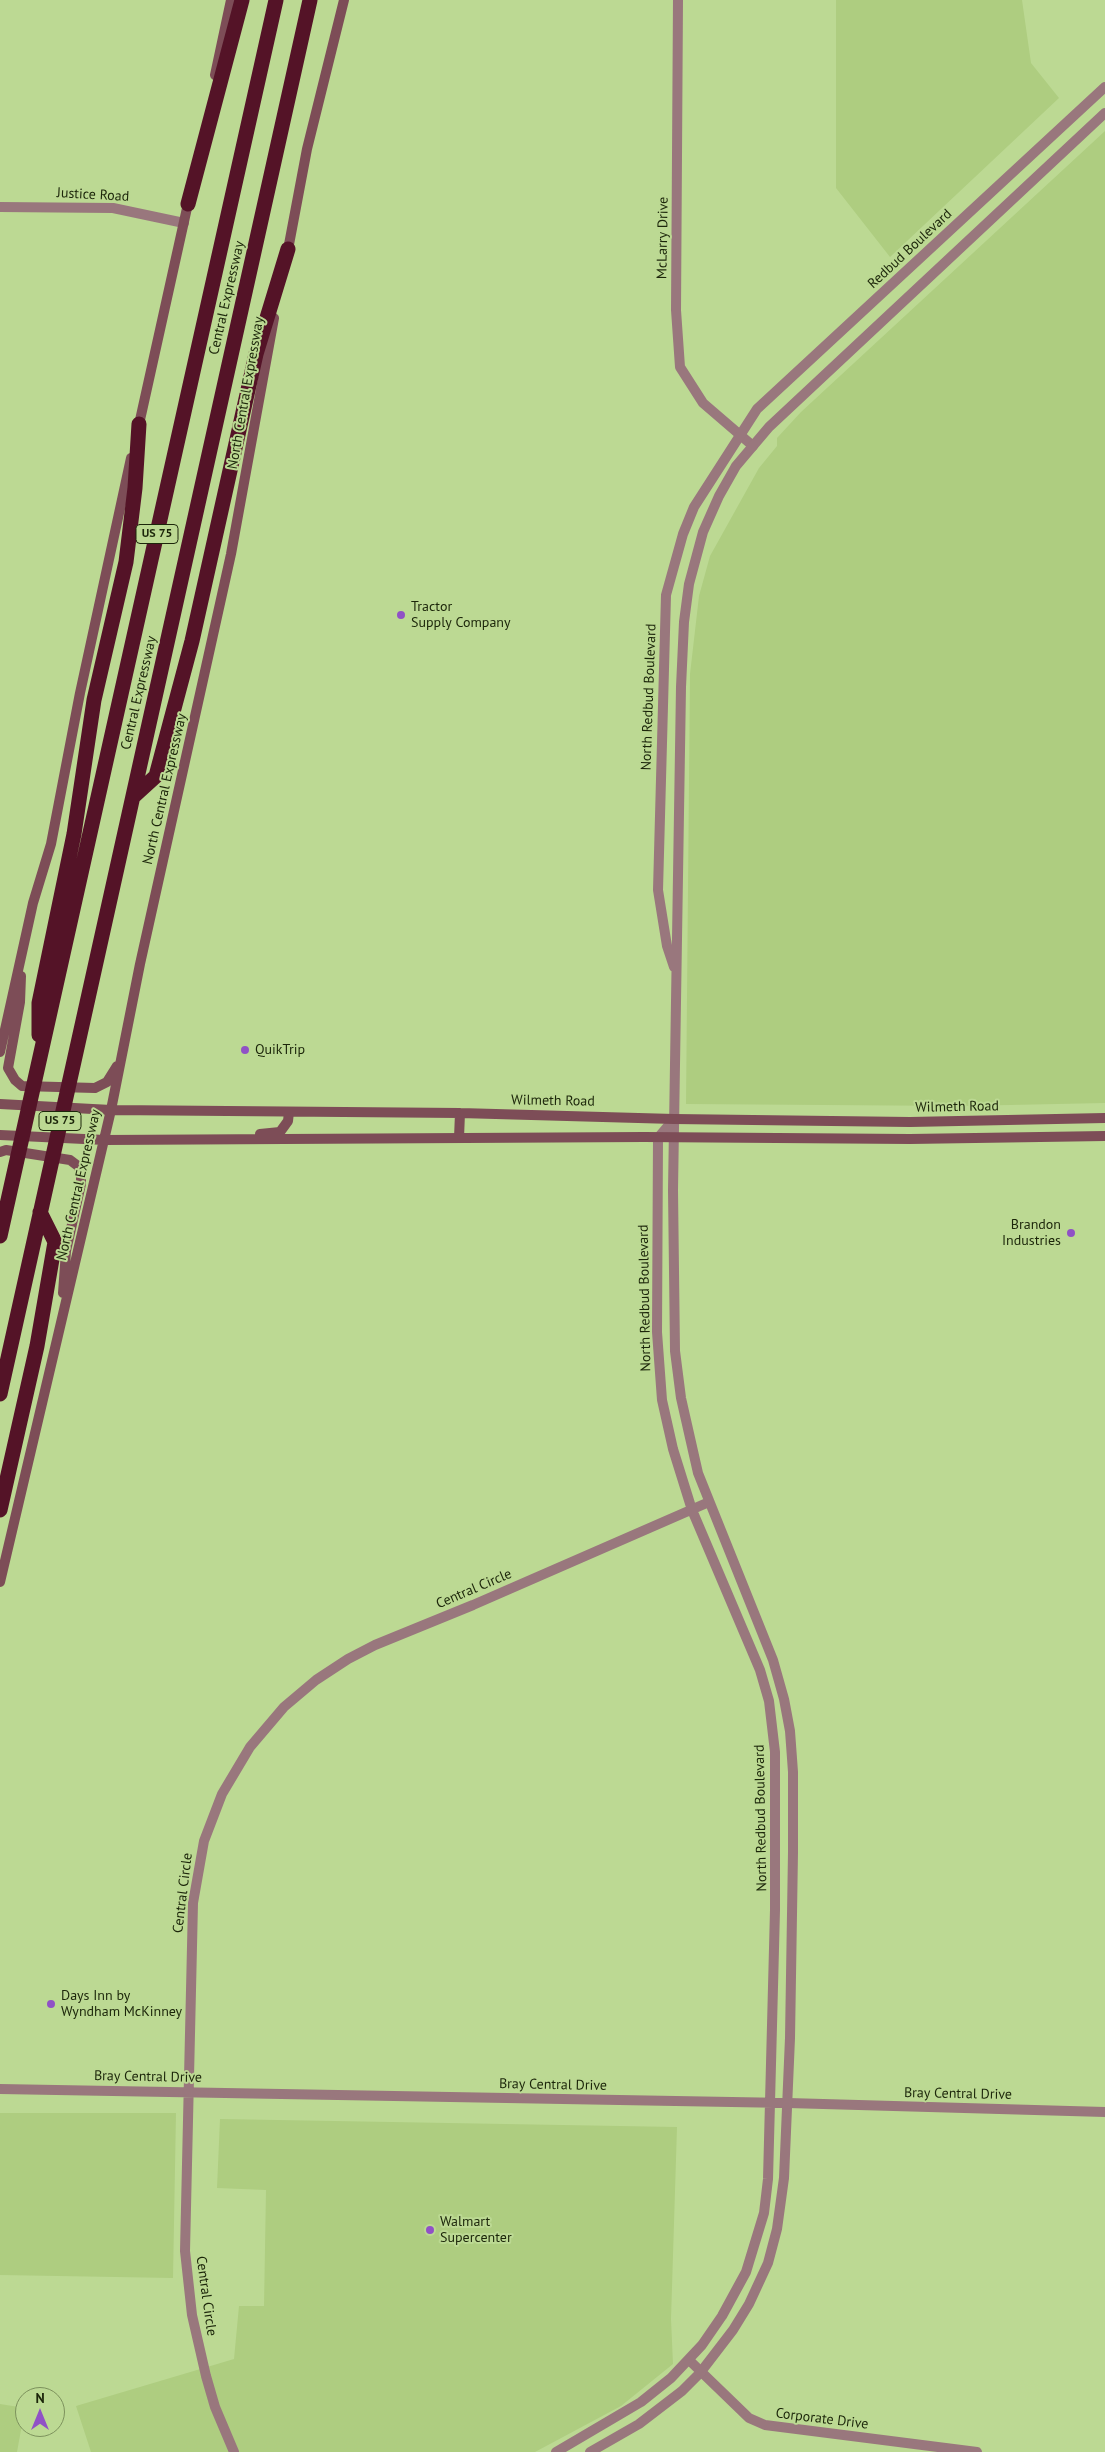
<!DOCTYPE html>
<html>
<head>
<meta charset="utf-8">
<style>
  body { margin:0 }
  #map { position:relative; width:1105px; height:2452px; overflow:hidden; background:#bcd993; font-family:"PT Sans",sans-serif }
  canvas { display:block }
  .north { position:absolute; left:15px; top:2387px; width:50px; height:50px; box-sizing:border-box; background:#bcd993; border:1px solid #7c915c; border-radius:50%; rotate:0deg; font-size:14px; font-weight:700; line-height:20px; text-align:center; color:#1c260a }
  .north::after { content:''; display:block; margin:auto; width:18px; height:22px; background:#9051c6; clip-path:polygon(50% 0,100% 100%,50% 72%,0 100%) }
</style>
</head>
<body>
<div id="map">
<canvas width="1105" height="2452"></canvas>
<div class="north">N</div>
</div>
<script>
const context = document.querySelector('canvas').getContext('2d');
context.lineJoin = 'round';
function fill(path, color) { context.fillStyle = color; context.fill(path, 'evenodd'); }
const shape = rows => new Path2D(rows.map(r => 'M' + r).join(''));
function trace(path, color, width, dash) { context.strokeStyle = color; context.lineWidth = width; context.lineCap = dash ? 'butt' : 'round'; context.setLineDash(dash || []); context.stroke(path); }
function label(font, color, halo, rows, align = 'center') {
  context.font = font + ' "PT Sans",sans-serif'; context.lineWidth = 4; context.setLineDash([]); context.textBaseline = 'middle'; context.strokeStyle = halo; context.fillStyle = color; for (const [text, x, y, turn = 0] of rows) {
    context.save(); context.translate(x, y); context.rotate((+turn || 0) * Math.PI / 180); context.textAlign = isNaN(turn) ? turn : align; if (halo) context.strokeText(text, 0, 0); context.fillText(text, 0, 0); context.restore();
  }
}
fill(shape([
  [836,0,1022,0,1031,63,1059,98,890,257,836,188],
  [1105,131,1105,1103,962,1106,686,1104,690,674,699,596,710,556,759,468,777,446,777,438,801,412],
  [0,2113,176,2113,173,2278,0,2275],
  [220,2119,677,2127,671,2319,673,2364,621,2406,535,2452,91,2452,76,2406,234,2359,239,2306,264,2306,266,2190,217,2188],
  [0,2404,25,2408,17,2452,0,2452]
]), '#aecd80');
trace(shape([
  [678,0,676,310,680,367,703,403,753,446],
  [0,207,113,208,184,223],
  [788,2103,1105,2112],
  [689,2360,749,2418,765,2425,977,2452]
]), '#99777d', 10);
trace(shape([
  [674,967,667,946,658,890,666,595,683,534,694,507,757,409,1105,87],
  [0,2089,788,2103],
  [234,2452,215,2407,206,2376,192,2315,185,2251,193,1903,204,1841,222,1794,250,1747,284,1707,316,1680,348,1659,375,1645,473,1605,709,1502],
  [556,2452,641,2402,671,2378,702,2345,722,2316,746,2272,764,2213,768,2179,775,1910,775,1752,769,1701,760,1670,692,1510,673,1449,662,1400,657,1332,658,1138,674,1119],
  [590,2452,639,2424,682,2391,700,2373,733,2330,749,2304,768,2263,777,2229,784,2178,790,2038,793,1852,793,1772,790,1731,784,1699,773,1660,698,1473,681,1398,675,1351,673,1190,681,687,684,622,689,584,703,532,719,496,736,466,769,427,1105,113]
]), '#99777d', 10);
trace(shape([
  [215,75,231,0],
  [287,255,307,149,344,0],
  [138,429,189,199],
  [21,976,20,1002,8,1068,15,1080,22,1086,95,1088,107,1082,117,1066],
  [0,1052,33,903,51,844,80,693,131,458],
  [0,1104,111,1110,460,1113,674,1119,910,1122,1105,1118],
  [260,1134,280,1132,288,1121,289,1112],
  [0,1135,105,1140,644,1137,910,1139,1105,1136],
  [459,1138,460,1113],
  [0,1152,6,1150,70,1160,78,1166,81,1173,81,1184,66,1251,63,1293],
  [0,1582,111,1110,140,964,231,554,274,318]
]), '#7d4d57', 10);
trace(shape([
  [188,204,242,0],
  [133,797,156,776,192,641,256,354,288,249],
  [39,1035,39,1003,74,834,94,700,126,562,135,488,139,424],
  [0,1236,276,0],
  [0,1394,310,0],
  [0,1510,37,1346,55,1242,40,1212]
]), '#541327', 15);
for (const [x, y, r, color] of [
  [401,615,5,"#9051c6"],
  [245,1050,5,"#9051c6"],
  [1071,1233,5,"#9051c6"],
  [51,2004,5,"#9051c6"],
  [430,2230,5,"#9051c6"]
]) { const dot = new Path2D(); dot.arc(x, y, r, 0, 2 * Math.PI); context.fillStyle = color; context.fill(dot); trace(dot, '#bcd993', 2); }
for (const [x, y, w] of [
  [157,534,42],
  [60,1121,42]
]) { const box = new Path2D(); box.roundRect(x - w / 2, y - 9.5, w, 19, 4); context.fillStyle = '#bcd993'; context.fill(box); trace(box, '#1c260a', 1); }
label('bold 12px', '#1c260a', null, [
  ["US 75",157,534],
  ["US 75",60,1121]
]);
label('14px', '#1c260a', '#bcd993', [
  ["Justice Road",93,195,3],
  ["McLarry Drive",663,238,-89],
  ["Redbud Boulevard",910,249,-43],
  ["Central Expressway",227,298,-77],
  ["North Central Expressway",246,393,-80],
  ["Central Expressway",139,693,-77],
  ["North Redbud Boulevard",649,697,-88],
  ["North Central Expressway",165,789,-77],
  ["Wilmeth Road",553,1101,1],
  ["Wilmeth Road",957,1107,-1],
  ["North Central Expressway",79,1185,-77],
  ["North Redbud Boulevard",645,1298,-91],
  ["Central Circle",474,1589,-23],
  ["North Redbud Boulevard",761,1818,-91],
  ["Central Circle",183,1893,-83],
  ["Bray Central Drive",148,2077,1],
  ["Bray Central Drive",553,2085,1],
  ["Bray Central Drive",958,2094,1],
  ["Central Circle",206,2296,82],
  ["Corporate Drive",822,2419,7]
]);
label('14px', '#1c260a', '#bcd993', [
  ["Tractor",411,607],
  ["Supply Company",411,623],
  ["QuikTrip",255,1050],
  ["Brandon",1061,1225,"right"],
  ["Industries",1061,1241,"right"],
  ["Days Inn by",61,1996],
  ["Wyndham McKinney",61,2012],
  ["Walmart",440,2222],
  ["Supercenter",440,2238]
], 'left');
</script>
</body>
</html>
